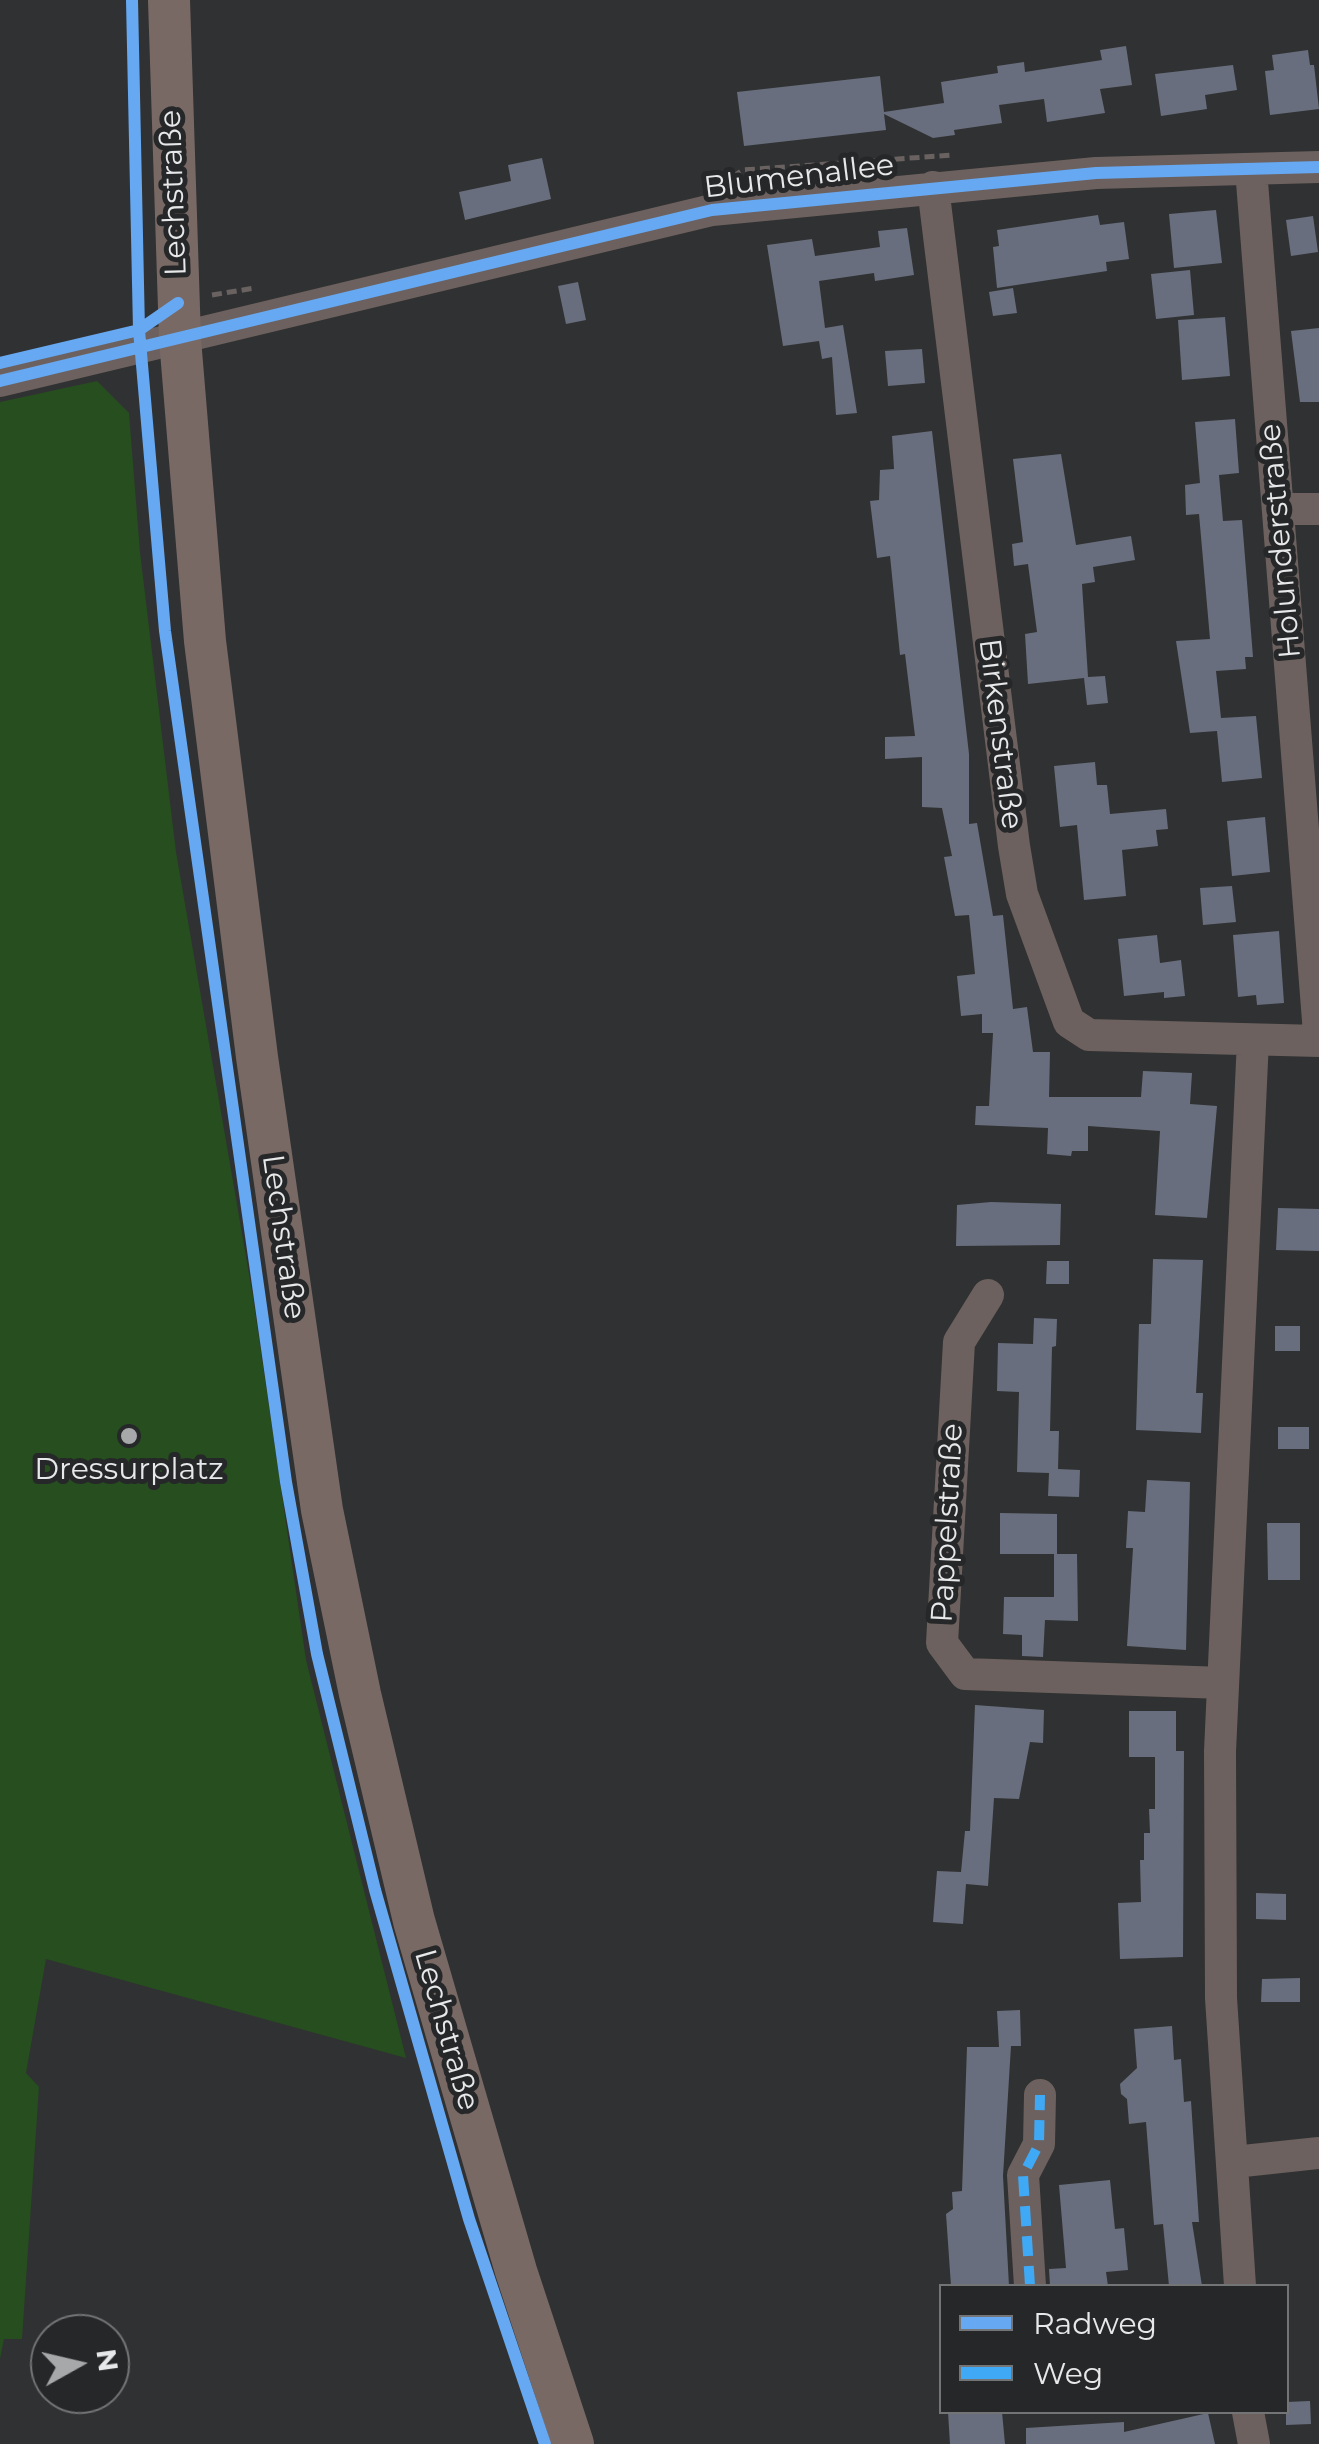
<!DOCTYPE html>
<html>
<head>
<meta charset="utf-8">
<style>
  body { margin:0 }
  #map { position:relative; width:1319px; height:2444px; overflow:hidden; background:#303132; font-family:Montserrat,sans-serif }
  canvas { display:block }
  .legend { position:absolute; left:939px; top:2284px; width:350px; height:130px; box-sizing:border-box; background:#262729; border:2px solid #737476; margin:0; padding:12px 18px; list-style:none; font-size:30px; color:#e7e8e9 }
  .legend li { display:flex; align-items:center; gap:20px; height:50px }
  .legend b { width:50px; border:2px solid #737476 }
  .north { position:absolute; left:30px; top:2314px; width:100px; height:100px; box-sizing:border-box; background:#262729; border:2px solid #737476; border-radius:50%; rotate:82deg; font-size:28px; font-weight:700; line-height:40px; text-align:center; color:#e7e8e9 }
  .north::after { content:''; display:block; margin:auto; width:35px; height:45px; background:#a7a8a9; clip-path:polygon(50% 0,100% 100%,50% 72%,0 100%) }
</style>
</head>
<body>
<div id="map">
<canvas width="1319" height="2444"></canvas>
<ul class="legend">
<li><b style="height:12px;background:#66a8f1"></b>Radweg</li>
<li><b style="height:12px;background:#3fa9f5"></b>Weg</li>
</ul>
<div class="north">N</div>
</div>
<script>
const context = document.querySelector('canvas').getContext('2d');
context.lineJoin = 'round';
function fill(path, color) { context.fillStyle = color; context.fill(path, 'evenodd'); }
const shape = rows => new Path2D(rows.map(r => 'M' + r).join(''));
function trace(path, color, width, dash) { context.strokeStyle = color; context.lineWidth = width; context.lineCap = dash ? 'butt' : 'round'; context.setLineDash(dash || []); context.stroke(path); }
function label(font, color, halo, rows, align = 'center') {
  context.font = font + ' Montserrat,sans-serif'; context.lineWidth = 10; context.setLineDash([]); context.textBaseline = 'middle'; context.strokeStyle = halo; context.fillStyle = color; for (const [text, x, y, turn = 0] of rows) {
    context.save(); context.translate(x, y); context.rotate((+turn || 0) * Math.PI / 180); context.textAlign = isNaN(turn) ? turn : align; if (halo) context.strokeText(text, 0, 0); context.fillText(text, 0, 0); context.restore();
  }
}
fill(shape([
  [97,381,129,413,140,552,176,852,253,1297,306,1660,406,2058,46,1959,26,2073,39,2087,22,2339,4,2339,0,2359,0,402]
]), '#264e1f');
fill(shape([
  [1126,46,1132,85,1100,89,1105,113,1047,122,1044,99,999,105,1002,123,954,130,955,135,933,138,884,114,886,130,744,146,737,92,880,76,884,112,944,103,941,82,998,73,997,66,1024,62,1025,72,1102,60,1100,50],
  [1308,50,1310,65,1314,65,1319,109,1270,115,1265,71,1274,70,1272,55],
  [1233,65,1237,90,1205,95,1207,109,1161,116,1155,74],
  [542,158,551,199,465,220,459,192,511,181,508,165],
  [1216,210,1222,263,1174,268,1169,214],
  [1098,215,1100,225,1124,222,1129,259,1106,262,1107,271,997,288,993,247,999,246,997,230],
  [1313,216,1318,252,1291,256,1286,220],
  [907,228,914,275,875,281,874,273,819,281,825,328,843,325,857,413,836,415,832,357,822,359,819,341,783,346,767,245,812,239,815,256,880,247,878,231],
  [1190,270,1194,315,1156,319,1151,274],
  [578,282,586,320,566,324,558,286],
  [1013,288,1017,313,993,316,989,292],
  [1225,317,1230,376,1182,380,1178,320],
  [1319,328,1319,402,1300,402,1291,331],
  [922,349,925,383,888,386,885,351],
  [1235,419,1239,473,1219,475,1223,521,1242,520,1253,657,1245,657,1246,669,1216,671,1221,718,1256,716,1262,778,1222,782,1217,731,1190,733,1176,641,1210,639,1199,514,1186,515,1185,485,1200,483,1195,422],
  [932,431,969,754,969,824,977,823,993,916,1003,915,1013,1009,1027,1007,1033,1052,1050,1052,1049,1097,1141,1097,1143,1071,1192,1073,1190,1104,1217,1106,1207,1218,1155,1215,1160,1131,1088,1126,1088,1151,1072,1151,1071,1156,1047,1154,1048,1128,975,1125,976,1106,989,1106,993,1033,982,1033,982,1014,961,1016,957,976,975,974,969,915,955,916,944,857,952,856,942,808,922,807,922,757,885,759,885,737,915,736,905,654,900,655,890,556,877,558,870,501,879,500,880,470,894,469,892,436],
  [1061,454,1076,545,1131,536,1135,560,1093,567,1095,582,1082,584,1088,677,1105,676,1108,703,1087,705,1084,678,1028,684,1025,634,1037,632,1028,564,1014,566,1012,544,1023,542,1013,459],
  [1095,762,1097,785,1107,785,1110,814,1166,809,1168,829,1156,830,1158,846,1122,850,1126,896,1084,900,1077,825,1060,827,1054,766],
  [1265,817,1270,872,1232,876,1227,821],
  [1232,886,1236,922,1203,925,1200,888],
  [1279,931,1284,1003,1257,1005,1256,995,1238,997,1233,935],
  [1157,935,1160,963,1181,960,1185,996,1164,998,1164,992,1124,996,1118,939],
  [991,1202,1061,1204,1060,1245,956,1246,957,1205],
  [1278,1208,1319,1209,1319,1251,1276,1250],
  [1153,1259,1203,1260,1196,1393,1203,1393,1201,1433,1136,1430,1139,1324,1151,1324],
  [1047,1261,1069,1261,1069,1284,1046,1284],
  [1034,1318,1057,1319,1056,1346,1052,1347,1050,1431,1059,1431,1058,1469,1080,1470,1079,1497,1048,1496,1049,1473,1017,1472,1019,1392,997,1391,998,1343,1033,1344],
  [1275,1326,1300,1326,1300,1351,1275,1351],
  [1278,1427,1309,1427,1309,1449,1278,1449],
  [1147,1480,1190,1482,1186,1650,1127,1646,1133,1548,1126,1548,1128,1511,1145,1512],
  [1000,1513,1057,1514,1057,1554,1000,1554],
  [1267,1523,1300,1523,1300,1580,1268,1580],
  [1054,1554,1077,1554,1078,1621,1045,1620,1043,1657,1022,1656,1022,1635,1003,1634,1004,1597,1054,1597],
  [975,1705,1044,1710,1043,1743,1030,1742,1019,1799,994,1798,988,1886,966,1884,963,1924,933,1922,937,1871,961,1872,965,1831,970,1831],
  [1129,1711,1176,1711,1176,1751,1184,1751,1183,1957,1120,1959,1118,1903,1141,1902,1140,1860,1144,1860,1144,1833,1150,1833,1149,1809,1155,1809,1155,1757,1129,1757],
  [1256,1893,1286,1894,1286,1920,1256,1919],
  [1300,1978,1300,2002,1261,2002,1262,1979],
  [1020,2010,1021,2046,1006,2046,1011,2046,1003,2176,1009,2286,951,2286,946,2214,953,2209,952,2192,962,2191,967,2047,999,2047,997,2011],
  [1172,2026,1174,2060,1181,2059,1184,2102,1191,2101,1199,2222,1192,2222,1202,2286,1169,2286,1163,2224,1154,2225,1146,2122,1129,2124,1127,2099,1121,2094,1120,2084,1137,2068,1134,2029],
  [1110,2180,1115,2229,1124,2228,1128,2270,1106,2272,1108,2286,1050,2286,1049,2269,1066,2268,1059,2185],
  [1310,2401,1311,2424,1286,2425,1286,2402],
  [948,2412,1002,2412,1005,2444,950,2444],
  [1208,2413,1215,2444,1026,2444,1026,2428,1124,2422,1124,2432]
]), '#686e7d');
trace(shape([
  [732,177,743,170,953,155],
  [212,295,255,288]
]), '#696261', 5, [10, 5]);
trace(shape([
  [1251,169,1319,1033],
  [933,187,1014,846,1022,894,1069,1022,1089,1035,1319,1041],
  [0,381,712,210,1096,173,1319,167],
  [1278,509,1319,509],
  [988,1295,959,1342,942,1643,965,1674,1223,1683],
  [1234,2162,1319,2153],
  [1030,2286,1023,2175,1039,2144,1040,2095],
  [1240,2286,1221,1998,1220,1751,1253,1040],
  [1248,2412,1254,2444]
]), '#6c615e', 32);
trace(shape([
  [169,0,180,339,205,641,257,1057,322,1510,360,1694,414,1921,516,2271,573,2444]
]), '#796965', 42);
trace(shape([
  [1030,2286,1023,2175,1039,2144,1040,2095]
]), '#3fa9f5', 10, [20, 10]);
trace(shape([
  [132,0,139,330,165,631,286,1482,317,1654,375,1890,469,2219,545,2444],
  [0,363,139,330,178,303],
  [0,381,712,210,1096,173,1319,167]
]), '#66a8f1', 12);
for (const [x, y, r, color] of [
  [129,1436,10,"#a7a8a9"]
]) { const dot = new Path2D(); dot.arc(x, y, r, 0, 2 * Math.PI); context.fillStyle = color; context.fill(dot); trace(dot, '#262729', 4); }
label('30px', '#e7e8e9', '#262729', [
  ["Blumenallee",799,177,-7],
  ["Lechstraße",174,193,-92],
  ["Holunderstraße",1281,541,-95],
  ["Birkenstraße",1000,734,83],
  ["Lechstraße",283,1237,82],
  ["Pappelstraße",948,1523,-87],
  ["Lechstraße",446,2030,74]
]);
label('30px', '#e7e8e9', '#262729', [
  ["Dressurplatz",129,1470]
]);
</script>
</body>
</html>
